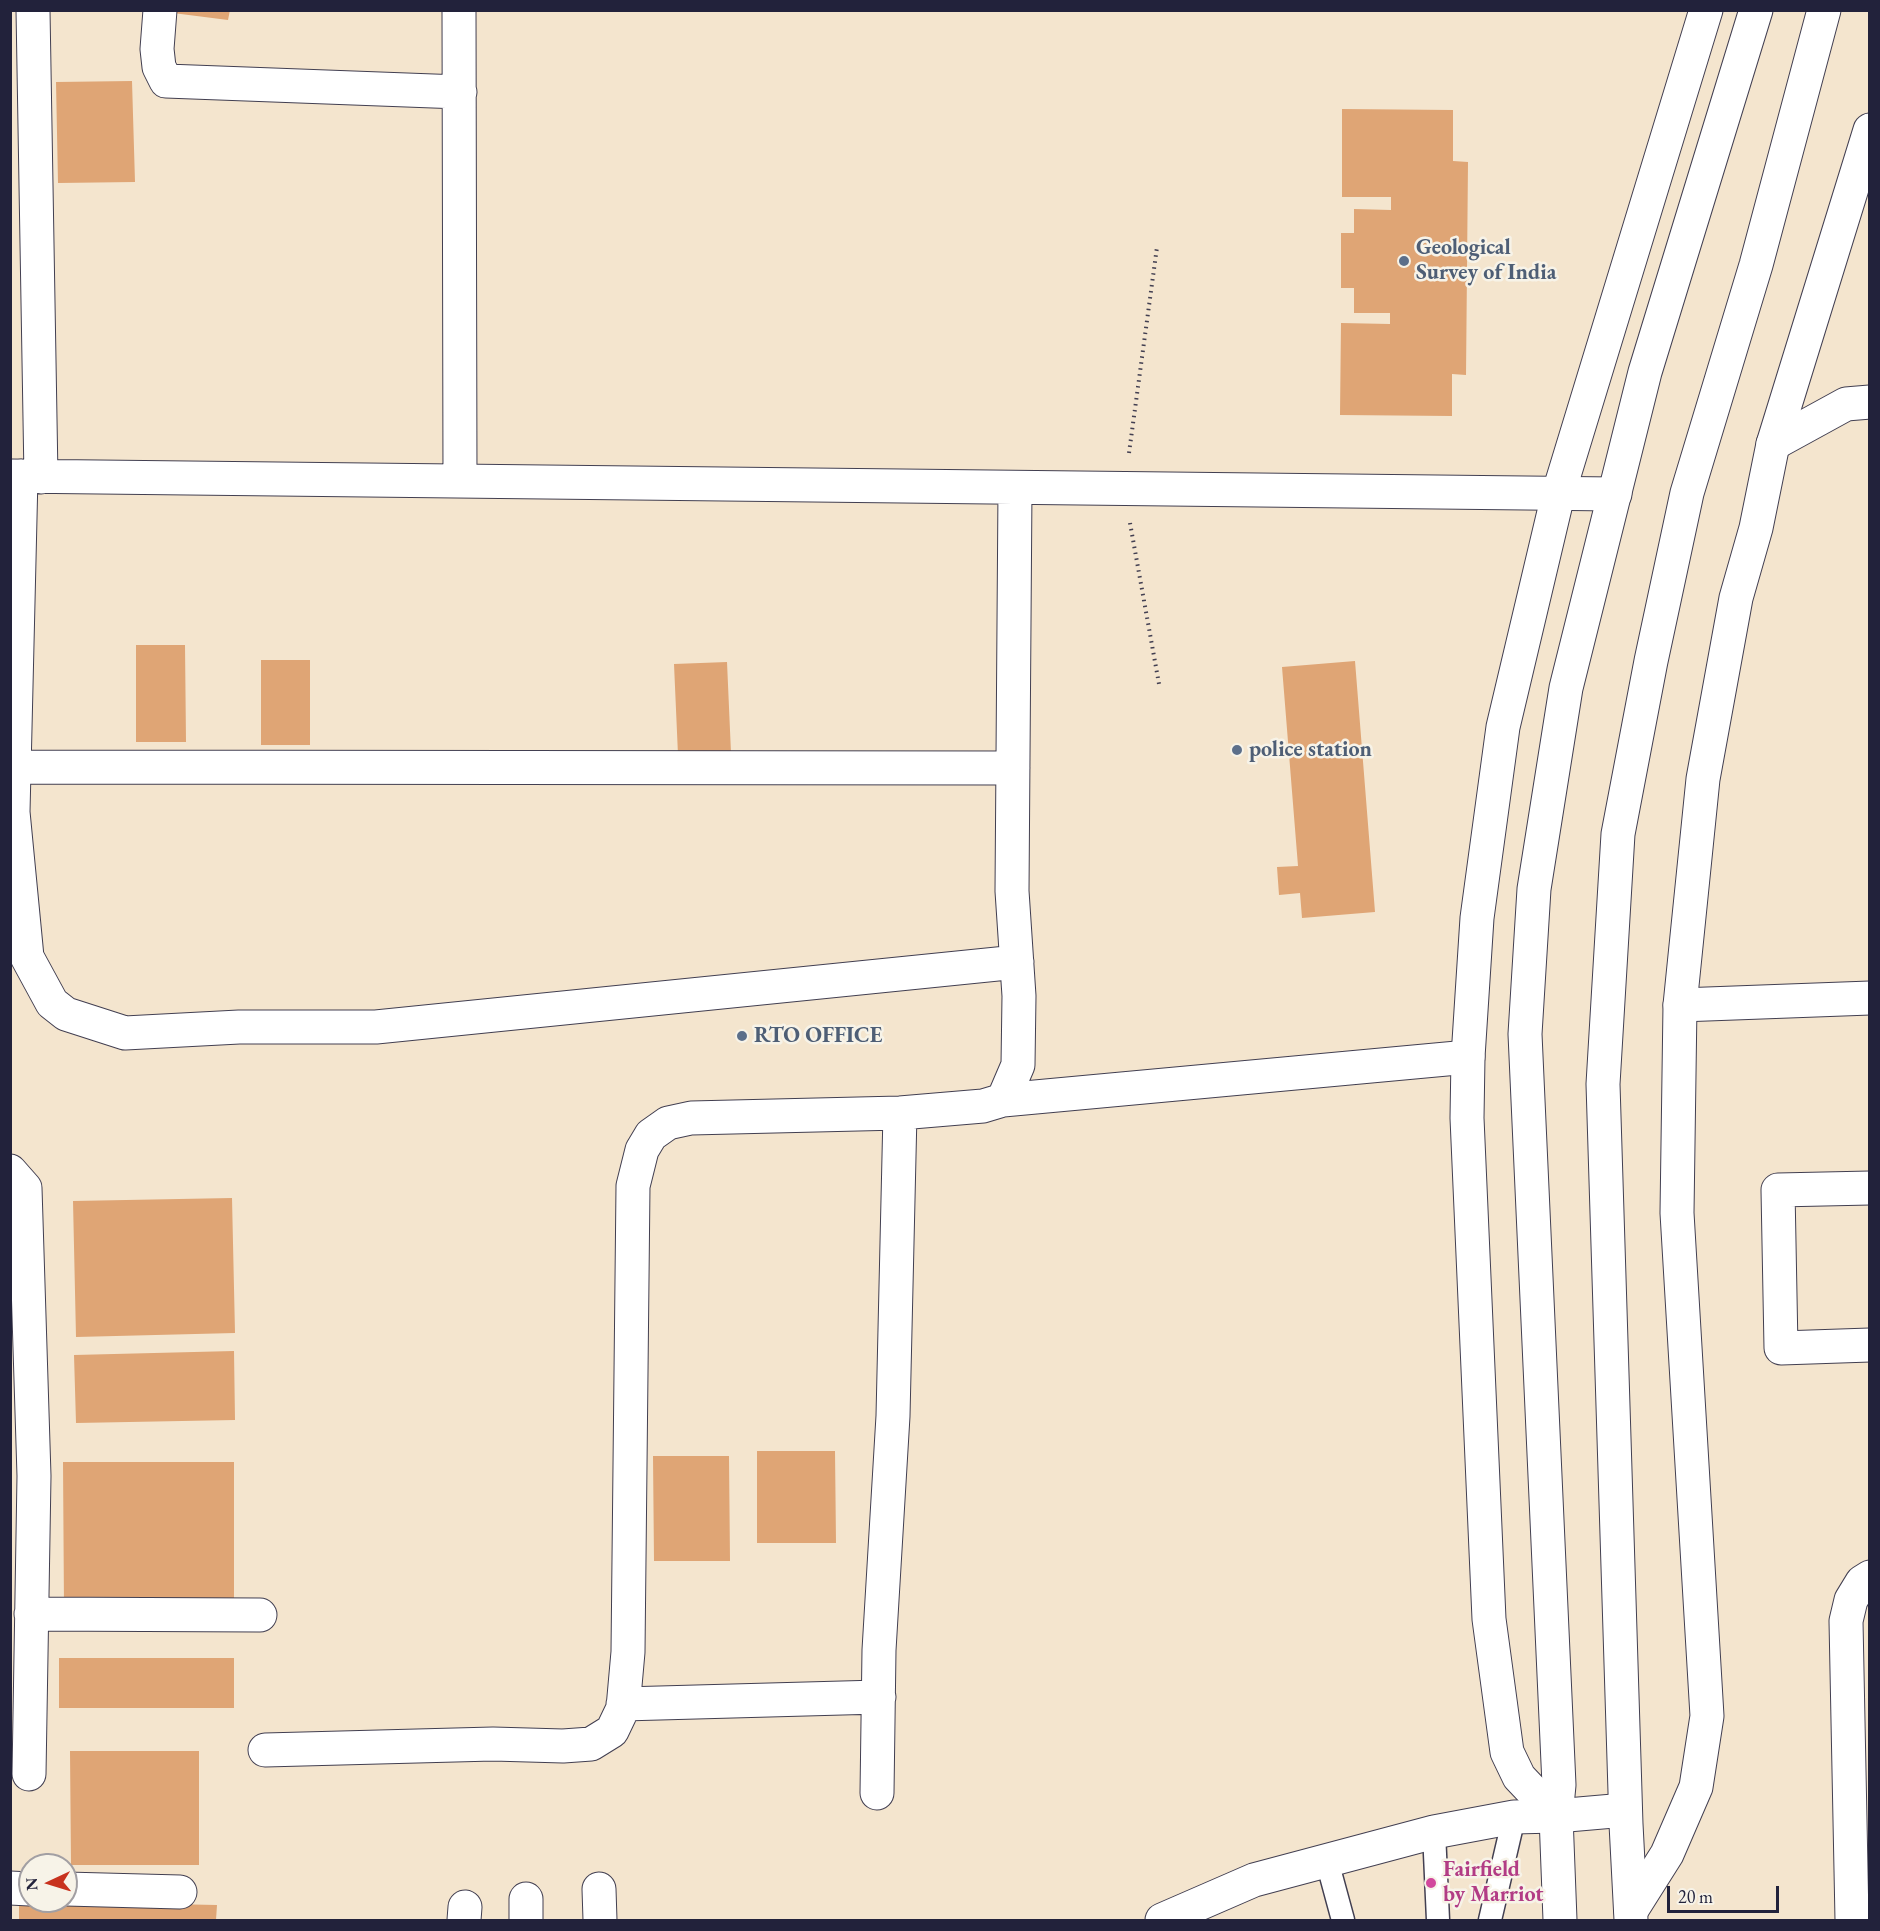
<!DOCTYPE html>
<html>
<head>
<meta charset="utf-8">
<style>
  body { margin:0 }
  #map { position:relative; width:1880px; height:1931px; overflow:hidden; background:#f4e5ce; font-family:"EB Garamond",serif }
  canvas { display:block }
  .frame { position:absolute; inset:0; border:12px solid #22223b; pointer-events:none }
  .north { position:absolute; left:18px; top:1853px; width:60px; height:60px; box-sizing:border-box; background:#f7f3e8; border:2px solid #a29fa3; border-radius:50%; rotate:266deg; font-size:16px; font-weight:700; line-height:24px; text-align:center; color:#22223b }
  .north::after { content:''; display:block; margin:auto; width:21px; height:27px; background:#c8321e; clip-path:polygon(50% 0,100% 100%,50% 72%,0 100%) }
  .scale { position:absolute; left:1667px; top:1886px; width:112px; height:27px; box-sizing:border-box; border:3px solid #22223b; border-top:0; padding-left:8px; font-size:18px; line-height:21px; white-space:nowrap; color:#22223b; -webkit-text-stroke:4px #f7f3e8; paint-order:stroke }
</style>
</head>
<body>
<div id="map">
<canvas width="1880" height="1931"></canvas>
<div class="frame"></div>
<div class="north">N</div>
<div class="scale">20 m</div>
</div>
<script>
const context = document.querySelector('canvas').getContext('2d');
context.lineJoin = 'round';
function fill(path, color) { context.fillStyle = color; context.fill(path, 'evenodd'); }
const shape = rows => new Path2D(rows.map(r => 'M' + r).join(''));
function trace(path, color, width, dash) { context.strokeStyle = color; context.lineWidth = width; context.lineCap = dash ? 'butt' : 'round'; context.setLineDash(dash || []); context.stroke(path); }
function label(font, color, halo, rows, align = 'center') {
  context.font = font + ' "EB Garamond",serif'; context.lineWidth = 5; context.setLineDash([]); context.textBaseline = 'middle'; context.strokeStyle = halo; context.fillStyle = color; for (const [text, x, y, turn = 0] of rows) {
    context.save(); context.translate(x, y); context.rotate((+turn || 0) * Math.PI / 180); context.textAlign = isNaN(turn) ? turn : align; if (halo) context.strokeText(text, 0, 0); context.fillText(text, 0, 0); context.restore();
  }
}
fill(shape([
  [173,10,230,10,228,20,173,13],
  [132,81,135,182,58,183,56,82],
  [1342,109,1453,110,1453,161,1468,162,1466,375,1452,374,1452,416,1340,415,1341,323,1390,324,1390,313,1354,313,1354,288,1341,288,1341,233,1354,233,1354,209,1391,210,1391,197,1342,197],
  [136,645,185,645,186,742,136,742],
  [261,660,310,660,310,745,261,745],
  [1355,661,1375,912,1302,918,1300,893,1279,895,1277,867,1298,866,1282,667],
  [727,662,731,753,678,755,674,664],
  [232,1198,235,1333,76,1337,73,1201],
  [234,1351,235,1420,76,1423,74,1355],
  [757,1451,835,1451,836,1543,757,1543],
  [653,1456,729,1456,730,1561,654,1561],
  [63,1462,234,1462,234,1609,64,1609],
  [59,1658,234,1658,234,1708,59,1708],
  [70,1751,199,1751,199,1865,71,1865],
  [19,1901,217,1905,216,1920,19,1920]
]), '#dfa575');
const service = shape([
  [1434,1832,1438,1920],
  [1327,1861,1343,1920],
  [1490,1920,1514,1817]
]);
const minor = shape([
  [33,10,41,477],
  [160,10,157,49,159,67,166,81,460,92],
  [459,10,460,481],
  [1773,444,1846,404,1870,402],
  [10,476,1615,494],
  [21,476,13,812,27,957,52,1003,66,1014,125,1033,239,1027,376,1027,1017,962],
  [15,767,1013,768],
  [1680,1005,1870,998],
  [1003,1100,1468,1057],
  [10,1171,25,1188,34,1476,29,1774],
  [1870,1188,1778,1190,1781,1348,1870,1345],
  [31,1614,260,1615],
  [623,1704,879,1697],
  [265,1750,493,1744,563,1746,591,1744,612,1731,623,1708,628,1652,633,1186,642,1150,651,1135,668,1123,691,1118,900,1113,983,1106,1003,1100,1018,1065,1019,996,1012,891,1015,488],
  [877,1793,879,1650,893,1416,900,1113],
  [10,1888,30,1889],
  [66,1889,180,1892],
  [599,1889,600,1920],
  [526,1899,526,1920],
  [464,1920,465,1907],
  [1852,1920,1846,1621,1851,1600,1862,1582,1870,1577]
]);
const tertiary = shape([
  [1625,1810,1556,1816,1519,1777,1507,1752,1489,1619,1467,1118,1468,1057,1477,918,1503,727,1558,495,1706,10],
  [1631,1911,1667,1854,1696,1787,1707,1716,1677,1213,1680,1005,1703,779,1736,598,1756,528,1773,444,1870,130]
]);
const secondary = shape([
  [1162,1920,1254,1880,1434,1832,1514,1817,1556,1816]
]);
const primary = shape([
  [1560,1920,1556,1816,1559,1785,1525,1034,1534,889,1566,688,1645,372,1756,10],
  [1631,1920,1626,1824,1603,1084,1618,834,1651,661,1687,493,1756,265,1824,10]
]);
trace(service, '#423f51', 25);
trace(minor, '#423f51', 35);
trace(tertiary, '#423f51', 35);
trace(secondary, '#423f51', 35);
trace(primary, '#423f51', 35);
trace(shape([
  [1129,453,1157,247],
  [1130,523,1159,684]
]), '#423f51', 4, [1.5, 4.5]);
trace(service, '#fff', 22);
trace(minor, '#fff', 33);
trace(tertiary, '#fff', 33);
trace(secondary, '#fff', 33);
trace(primary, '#fff', 33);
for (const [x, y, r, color] of [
  [1404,261,6,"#5c6f8a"],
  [1237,750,6,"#5c6f8a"],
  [742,1036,6,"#5c6f8a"],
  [1431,1883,6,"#d1479c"]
]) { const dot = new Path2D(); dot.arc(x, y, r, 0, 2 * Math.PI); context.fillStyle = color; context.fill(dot); trace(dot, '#f7f3e8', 2); }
label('bold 22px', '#4e5e75', '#f7f3e8', [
  ["Geological",1416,248],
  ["Survey of India",1416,273],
  ["police station",1249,750],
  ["RTO OFFICE",754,1036]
], 'left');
label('bold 22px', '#b23c85', '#f7f3e8', [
  ["Fairfield",1443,1870],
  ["by Marriot",1443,1895]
], 'left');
</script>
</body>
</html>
